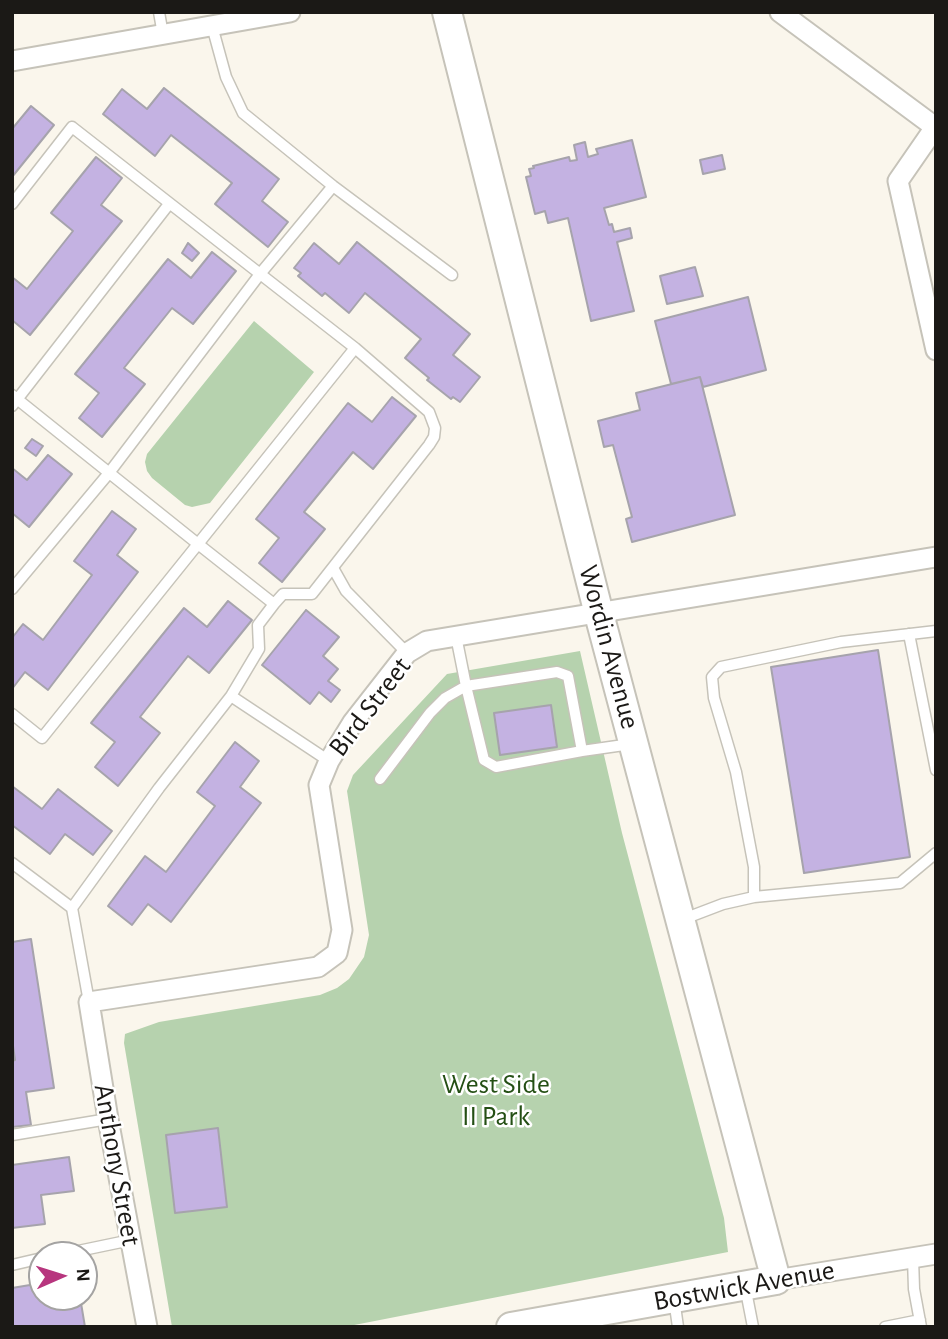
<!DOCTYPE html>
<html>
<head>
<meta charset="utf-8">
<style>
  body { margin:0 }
  #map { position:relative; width:948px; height:1339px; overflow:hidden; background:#faf6ec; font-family:"Alegreya Sans",sans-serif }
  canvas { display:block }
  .frame { position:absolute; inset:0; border:14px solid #1b1916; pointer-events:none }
  .north { position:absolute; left:28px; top:1241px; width:70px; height:70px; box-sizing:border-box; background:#fff; border:2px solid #a4a3a2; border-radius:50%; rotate:87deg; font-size:19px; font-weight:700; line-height:28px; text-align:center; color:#1b1916 }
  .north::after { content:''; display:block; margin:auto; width:24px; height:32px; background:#b7357e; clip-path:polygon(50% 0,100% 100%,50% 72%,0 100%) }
</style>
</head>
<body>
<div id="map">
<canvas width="948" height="1339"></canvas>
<div class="frame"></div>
<div class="north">N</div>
</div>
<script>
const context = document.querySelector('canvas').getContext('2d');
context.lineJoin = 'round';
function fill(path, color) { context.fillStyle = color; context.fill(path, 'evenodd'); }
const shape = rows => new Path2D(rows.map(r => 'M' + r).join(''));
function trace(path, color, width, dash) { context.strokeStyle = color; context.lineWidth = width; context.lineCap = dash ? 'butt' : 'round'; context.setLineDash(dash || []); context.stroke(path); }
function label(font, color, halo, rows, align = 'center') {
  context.font = font + ' "Alegreya Sans",sans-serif'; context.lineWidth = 5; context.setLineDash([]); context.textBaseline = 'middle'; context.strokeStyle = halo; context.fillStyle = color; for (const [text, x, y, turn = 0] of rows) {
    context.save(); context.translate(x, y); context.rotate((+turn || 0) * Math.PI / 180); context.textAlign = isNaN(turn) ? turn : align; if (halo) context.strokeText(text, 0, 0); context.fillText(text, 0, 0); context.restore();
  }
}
fill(shape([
  [254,321,314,372,210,503,192,507,185,505,152,478,147,471,145,462,147,454],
  [580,651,622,833,724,1218,728,1252,344,1327,172,1327,124,1043,125,1034,159,1022,320,995,337,988,349,979,364,957,369,935,347,791,353,775,447,674]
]), '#b6d2ae');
const building = shape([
  [164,88,279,179,262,201,288,222,268,247,215,204,232,183,171,135,155,156,103,114,122,89,147,109,164,88],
  [31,106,54,125,12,177,12,129,31,106],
  [632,140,646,197,604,208,609,225,612,224,614,232,630,228,632,238,617,242,634,311,591,321,568,218,548,223,545,211,535,214,526,177,531,176,529,169,534,168,533,166,569,157,570,161,577,160,574,145,585,142,588,157,598,154,596,149,632,140],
  [722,155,725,169,703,174,700,160,722,155],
  [96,157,122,178,101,205,122,221,30,335,12,320,12,277,27,289,73,231,51,213,96,157],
  [357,242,470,334,453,355,480,377,460,402,453,397,451,399,427,380,429,378,405,358,421,339,365,293,349,313,325,293,322,296,298,276,301,273,294,268,314,243,339,264,357,242],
  [188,243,199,253,192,261,182,253,188,243],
  [212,252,236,271,193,324,172,308,124,368,145,384,102,437,79,418,99,393,75,374,168,259,191,278,212,252],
  [695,267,703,296,667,304,660,276,695,267],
  [748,297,766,370,703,387,700,377,671,384,655,321,748,297],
  [700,377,735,515,632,542,626,519,632,517,613,445,604,447,598,421,640,410,636,393,700,377],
  [392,397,416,416,373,469,353,452,304,512,325,529,282,582,259,563,279,538,256,519,348,403,372,422,392,397],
  [32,439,43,446,36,456,25,448,32,439],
  [48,455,72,474,29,527,12,513,12,468,27,480,48,455],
  [112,511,136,529,117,555,138,572,48,690,25,672,12,689,12,638,23,624,43,640,92,575,74,561,112,511],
  [228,601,252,620,209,673,188,656,140,717,160,733,118,786,95,767,115,742,91,723,184,608,207,627,228,601],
  [306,610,339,637,323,656,338,669,328,681,340,690,331,702,319,692,310,704,262,665,306,610],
  [878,650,910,857,804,873,771,667,878,650],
  [551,705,557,747,500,755,494,713,551,705],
  [235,742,259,761,240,787,261,803,171,922,148,904,132,925,108,906,145,856,166,872,215,806,197,792,235,742],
  [12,786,42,809,58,789,112,831,93,855,65,834,50,854,12,825,12,786],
  [31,939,54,1088,26,1092,31,1125,12,1127,12,1061,15,1060,12,1039,12,942,31,939],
  [218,1128,227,1207,175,1213,166,1135,218,1128],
  [69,1157,74,1191,41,1195,45,1224,12,1228,12,1165,69,1157],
  [42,1283,42,1297,80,1297,85,1327,12,1327,12,1288,42,1283]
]);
fill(building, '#c4b2e2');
trace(building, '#a6a3ac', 2);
const lane = shape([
  [159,12,163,35],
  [212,26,226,77,243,113,333,186,452,275],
  [12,204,72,127,355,348,429,412,435,428,434,437,429,445,312,594,283,594,274,604,258,625,259,649,231,696,159,788,72,908,89,1002],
  [12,395,198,544,355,348],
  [12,406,169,204],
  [333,568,346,591,407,653],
  [12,589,109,473,260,274,333,186],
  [909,634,936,770],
  [456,636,466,686,557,672,568,676,582,751,631,744],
  [231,696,329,761],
  [12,714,42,738,198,544,274,604],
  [380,779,430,713,445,698,466,686,484,760,496,767,582,751],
  [12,863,72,908],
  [754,897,900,883,936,853],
  [681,920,723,904,754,897,754,867,736,772,714,698,712,677,721,667,841,642,936,631],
  [12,1135,108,1119],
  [59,1255,131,1240],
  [913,1258,914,1289,921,1327],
  [12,1265,42,1258],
  [745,1286,753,1327],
  [674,1299,678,1327],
  [885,1327,920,1320]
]);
const street = shape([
  [780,12,935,127],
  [12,61,290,12],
  [936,126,898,181,936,350],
  [776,1280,936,1254],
  [147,1327,108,1119,89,1002,318,967,337,953,342,930,319,785,329,761,353,722,407,653,427,641,936,557]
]);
const secondary = shape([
  [447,12,599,614,776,1280,511,1327]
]);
trace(lane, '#c6c3b9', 13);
trace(street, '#c6c3b9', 23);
trace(secondary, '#c6c3b9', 32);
trace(lane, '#fff', 10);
trace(street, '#fff', 19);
trace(secondary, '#fff', 28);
label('28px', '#1b1916', '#fff', [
  ["Wordin Avenue",609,647,75],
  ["Bird Street",370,707,-53],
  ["Anthony Street",117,1165,80],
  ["Bostwick Avenue",744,1286,-10]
]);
label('28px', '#244f14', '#fff', [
  ["West Side",496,1085],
  ["II Park",496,1117]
]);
</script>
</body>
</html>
